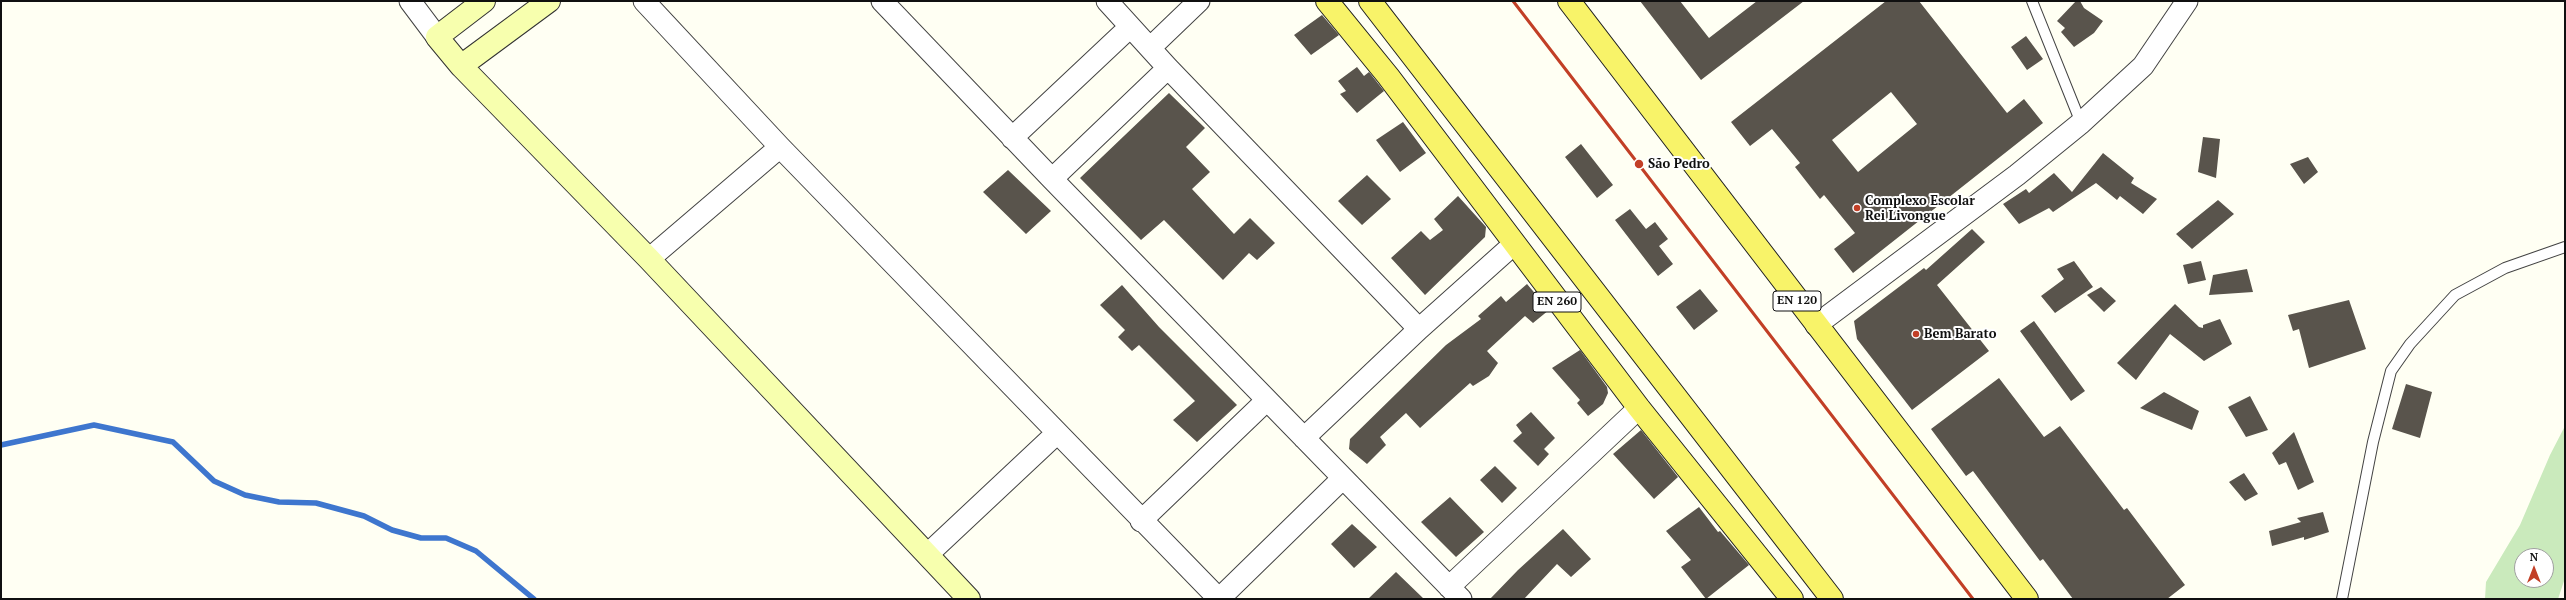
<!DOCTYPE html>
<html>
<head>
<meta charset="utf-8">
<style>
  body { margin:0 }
  #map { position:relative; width:2566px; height:600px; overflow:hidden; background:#fffff3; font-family:"PT Serif",serif }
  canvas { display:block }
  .frame { position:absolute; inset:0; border:2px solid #101010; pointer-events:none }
  .north { position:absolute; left:2514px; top:548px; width:40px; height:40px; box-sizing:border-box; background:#fff; border:1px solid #9f9f9f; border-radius:50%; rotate:0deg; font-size:11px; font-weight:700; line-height:16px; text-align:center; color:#101010 }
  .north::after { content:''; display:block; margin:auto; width:14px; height:18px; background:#c23f26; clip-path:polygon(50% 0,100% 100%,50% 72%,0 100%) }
</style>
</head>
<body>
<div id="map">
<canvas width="2566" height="600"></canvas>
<div class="frame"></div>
<div class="north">N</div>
</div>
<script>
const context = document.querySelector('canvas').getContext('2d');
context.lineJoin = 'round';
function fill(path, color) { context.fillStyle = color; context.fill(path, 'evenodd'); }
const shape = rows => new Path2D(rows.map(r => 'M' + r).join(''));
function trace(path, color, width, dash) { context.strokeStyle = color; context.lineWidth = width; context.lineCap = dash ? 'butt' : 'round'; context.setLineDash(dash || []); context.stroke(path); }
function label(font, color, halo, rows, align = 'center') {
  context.font = font + ' "PT Serif",serif'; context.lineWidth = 4; context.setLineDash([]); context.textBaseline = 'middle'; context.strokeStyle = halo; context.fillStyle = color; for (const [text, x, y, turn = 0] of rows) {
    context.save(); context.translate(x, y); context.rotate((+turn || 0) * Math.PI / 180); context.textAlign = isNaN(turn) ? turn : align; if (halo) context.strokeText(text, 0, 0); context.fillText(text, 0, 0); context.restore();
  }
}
fill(shape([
  [2565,426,2565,578,2558,599,2485,599,2486,582,2520,525,2550,455],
  [2522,556,2546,556,2546,580,2522,580]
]), '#caeabc');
trace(shape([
  [1,445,94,425,173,442,214,481,245,495,279,502,316,503,364,516,392,530,421,538,446,538,476,551,534,599]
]), '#3e76ce', 5.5);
fill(shape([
  [1640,1,1680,1,1709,38,1757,1,1804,1,1701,80],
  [1886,1,1919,1,2007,113,2024,99,2043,123,1853,273,1834,249,1855,233,1824,195,1820,199,1795,167,1800,163,1772,129,1750,146,1731,122],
  [1891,92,1917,124,1858,172,1832,140],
  [2076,1,2080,1,2084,8,2103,21,2094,33,2074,47,2061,32,2065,28,2057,21],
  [1322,15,1339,35,1311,55,1294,35],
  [2026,36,2043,59,2027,70,2011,47],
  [1357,67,1364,76,1369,72,1384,91,1357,113,1340,94,1346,91,1338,81],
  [1169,93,1205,128,1186,147,1210,172,1192,189,1234,234,1250,218,1275,243,1257,260,1249,253,1223,280,1164,220,1141,240,1080,178],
  [1403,122,1426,153,1400,172,1376,140],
  [2203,137,2220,139,2216,178,2198,172],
  [1581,144,1613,185,1597,198,1565,157],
  [2103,153,2134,178,2131,183,2157,199,2143,214,2120,196,2117,200,2096,183,2053,212,2049,208,2019,224,2003,204,2026,189,2029,193,2054,173,2072,192],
  [2308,157,2318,172,2304,184,2290,164],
  [1008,170,1051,211,1026,234,983,192],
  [1367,175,1391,199,1362,225,1338,201],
  [1458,196,1486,227,1485,237,1425,295,1391,258,1421,231,1430,240,1443,230,1434,219],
  [2218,200,2234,214,2192,249,2176,234],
  [1630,209,1646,229,1655,222,1668,239,1659,246,1673,264,1658,276,1615,220],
  [1972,229,1985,242,1937,285,1989,351,1912,410,1857,339,1854,321,1924,268,1926,270],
  [2074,261,2093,287,2055,313,2041,296,2064,279,2057,269],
  [2201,261,2206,280,2188,284,2183,265],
  [2247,269,2253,292,2209,295,2213,275],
  [1527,284,1549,310,1533,323,1525,316,1487,351,1498,363,1489,376,1473,386,1470,383,1420,428,1406,413,1380,437,1386,445,1367,464,1349,449,1350,439,1446,345,1481,319,1478,316,1501,296,1506,302],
  [1122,285,1159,327,1237,405,1197,442,1173,420,1195,401,1139,345,1132,351,1118,337,1125,330,1100,305],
  [2101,287,2116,301,2104,312,2087,295],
  [1700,289,1718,311,1694,330,1676,307],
  [2349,300,2366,349,2309,368,2299,329,2293,331,2288,315],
  [2175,304,2199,327,2203,328,2203,325,2220,319,2232,344,2204,361,2170,334,2136,380,2117,363],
  [2034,321,2085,391,2071,401,2020,331],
  [1580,350,1607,387,1608,393,1603,404,1588,416,1577,403,1580,400,1552,368],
  [1999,378,2044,437,2060,426,2124,510,2127,508,2185,585,2167,599,2073,599,2043,559,2040,561,1973,471,1966,476,1931,429],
  [2406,384,2432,392,2420,438,2392,429],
  [2164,392,2199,411,2192,430,2140,408],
  [2250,396,2268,430,2246,437,2228,407],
  [1531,412,1555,438,1544,449,1549,454,1538,466,1513,441,1522,433,1516,425],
  [1641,430,1678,477,1654,499,1613,454],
  [2294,432,2314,482,2298,490,2286,462,2279,465,2272,453],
  [1495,466,1517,488,1502,503,1480,480],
  [2244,473,2258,494,2245,501,2229,482],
  [1450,497,1484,532,1456,557,1421,522],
  [1699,507,1718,532,1720,531,1749,565,1706,599,1681,567,1691,560,1666,531],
  [2323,512,2329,532,2304,540,2304,537,2272,546,2269,531,2301,522,2297,518],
  [1352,524,1377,547,1354,568,1331,544],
  [1563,529,1591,559,1571,577,1557,564,1524,599,1490,599,1518,570],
  [1396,572,1424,599,1368,599]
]), '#59544c');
const lane = shape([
  [2032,1,2081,123],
  [2342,599,2373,442,2391,371,2410,344,2455,295,2505,268,2565,247]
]);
const street = shape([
  [410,1,437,37],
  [644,1,780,147,1219,599],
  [882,1,1052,179,1461,599],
  [1107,1,1168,68,1419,329],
  [1150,48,1199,1],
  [1012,138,1130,27],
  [1052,179,1168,68],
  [649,259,780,147],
  [1816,325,2017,175,2081,123,2143,66,2187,1],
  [1304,438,1419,329,1514,244],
  [1141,521,1267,400],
  [928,554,1056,434],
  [1449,587,1639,408],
  [1219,599,1343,478]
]);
const secondary = shape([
  [484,1,437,37,461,66,649,259,969,599],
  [461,66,549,1]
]);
const primary = shape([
  [1327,1,1388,76,1639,408,1792,599],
  [1370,1,1832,599],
  [1569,1,2027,599]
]);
trace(lane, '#434343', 12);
trace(street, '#434343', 23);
trace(secondary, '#323232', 24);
trace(primary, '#212121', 24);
trace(lane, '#fff', 10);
trace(street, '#fff', 21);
trace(secondary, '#f7ffae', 22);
trace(primary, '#f8f369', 22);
trace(shape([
  [1513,1,1973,599]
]), '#c23f26', 3);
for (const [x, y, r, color] of [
  [1639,164,5,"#c23f26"],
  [1857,208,4,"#c23f26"],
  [1916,334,4,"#c23f26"]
]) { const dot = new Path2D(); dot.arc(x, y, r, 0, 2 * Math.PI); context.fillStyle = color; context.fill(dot); trace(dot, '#fff', 1.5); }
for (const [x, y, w] of [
  [1797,301,48],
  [1557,302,48]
]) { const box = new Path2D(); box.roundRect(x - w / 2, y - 10, w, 20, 3); context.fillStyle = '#fff'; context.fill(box); trace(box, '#101010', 1); }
label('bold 12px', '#101010', null, [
  ["EN 120",1797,301],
  ["EN 260",1557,302]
]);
label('bold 13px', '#101010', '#fff', [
  ["São Pedro",1648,164],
  ["Complexo Escolar",1865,201],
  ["Rei Livongue",1865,216],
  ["Bem Barato",1924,334]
], 'left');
</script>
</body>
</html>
